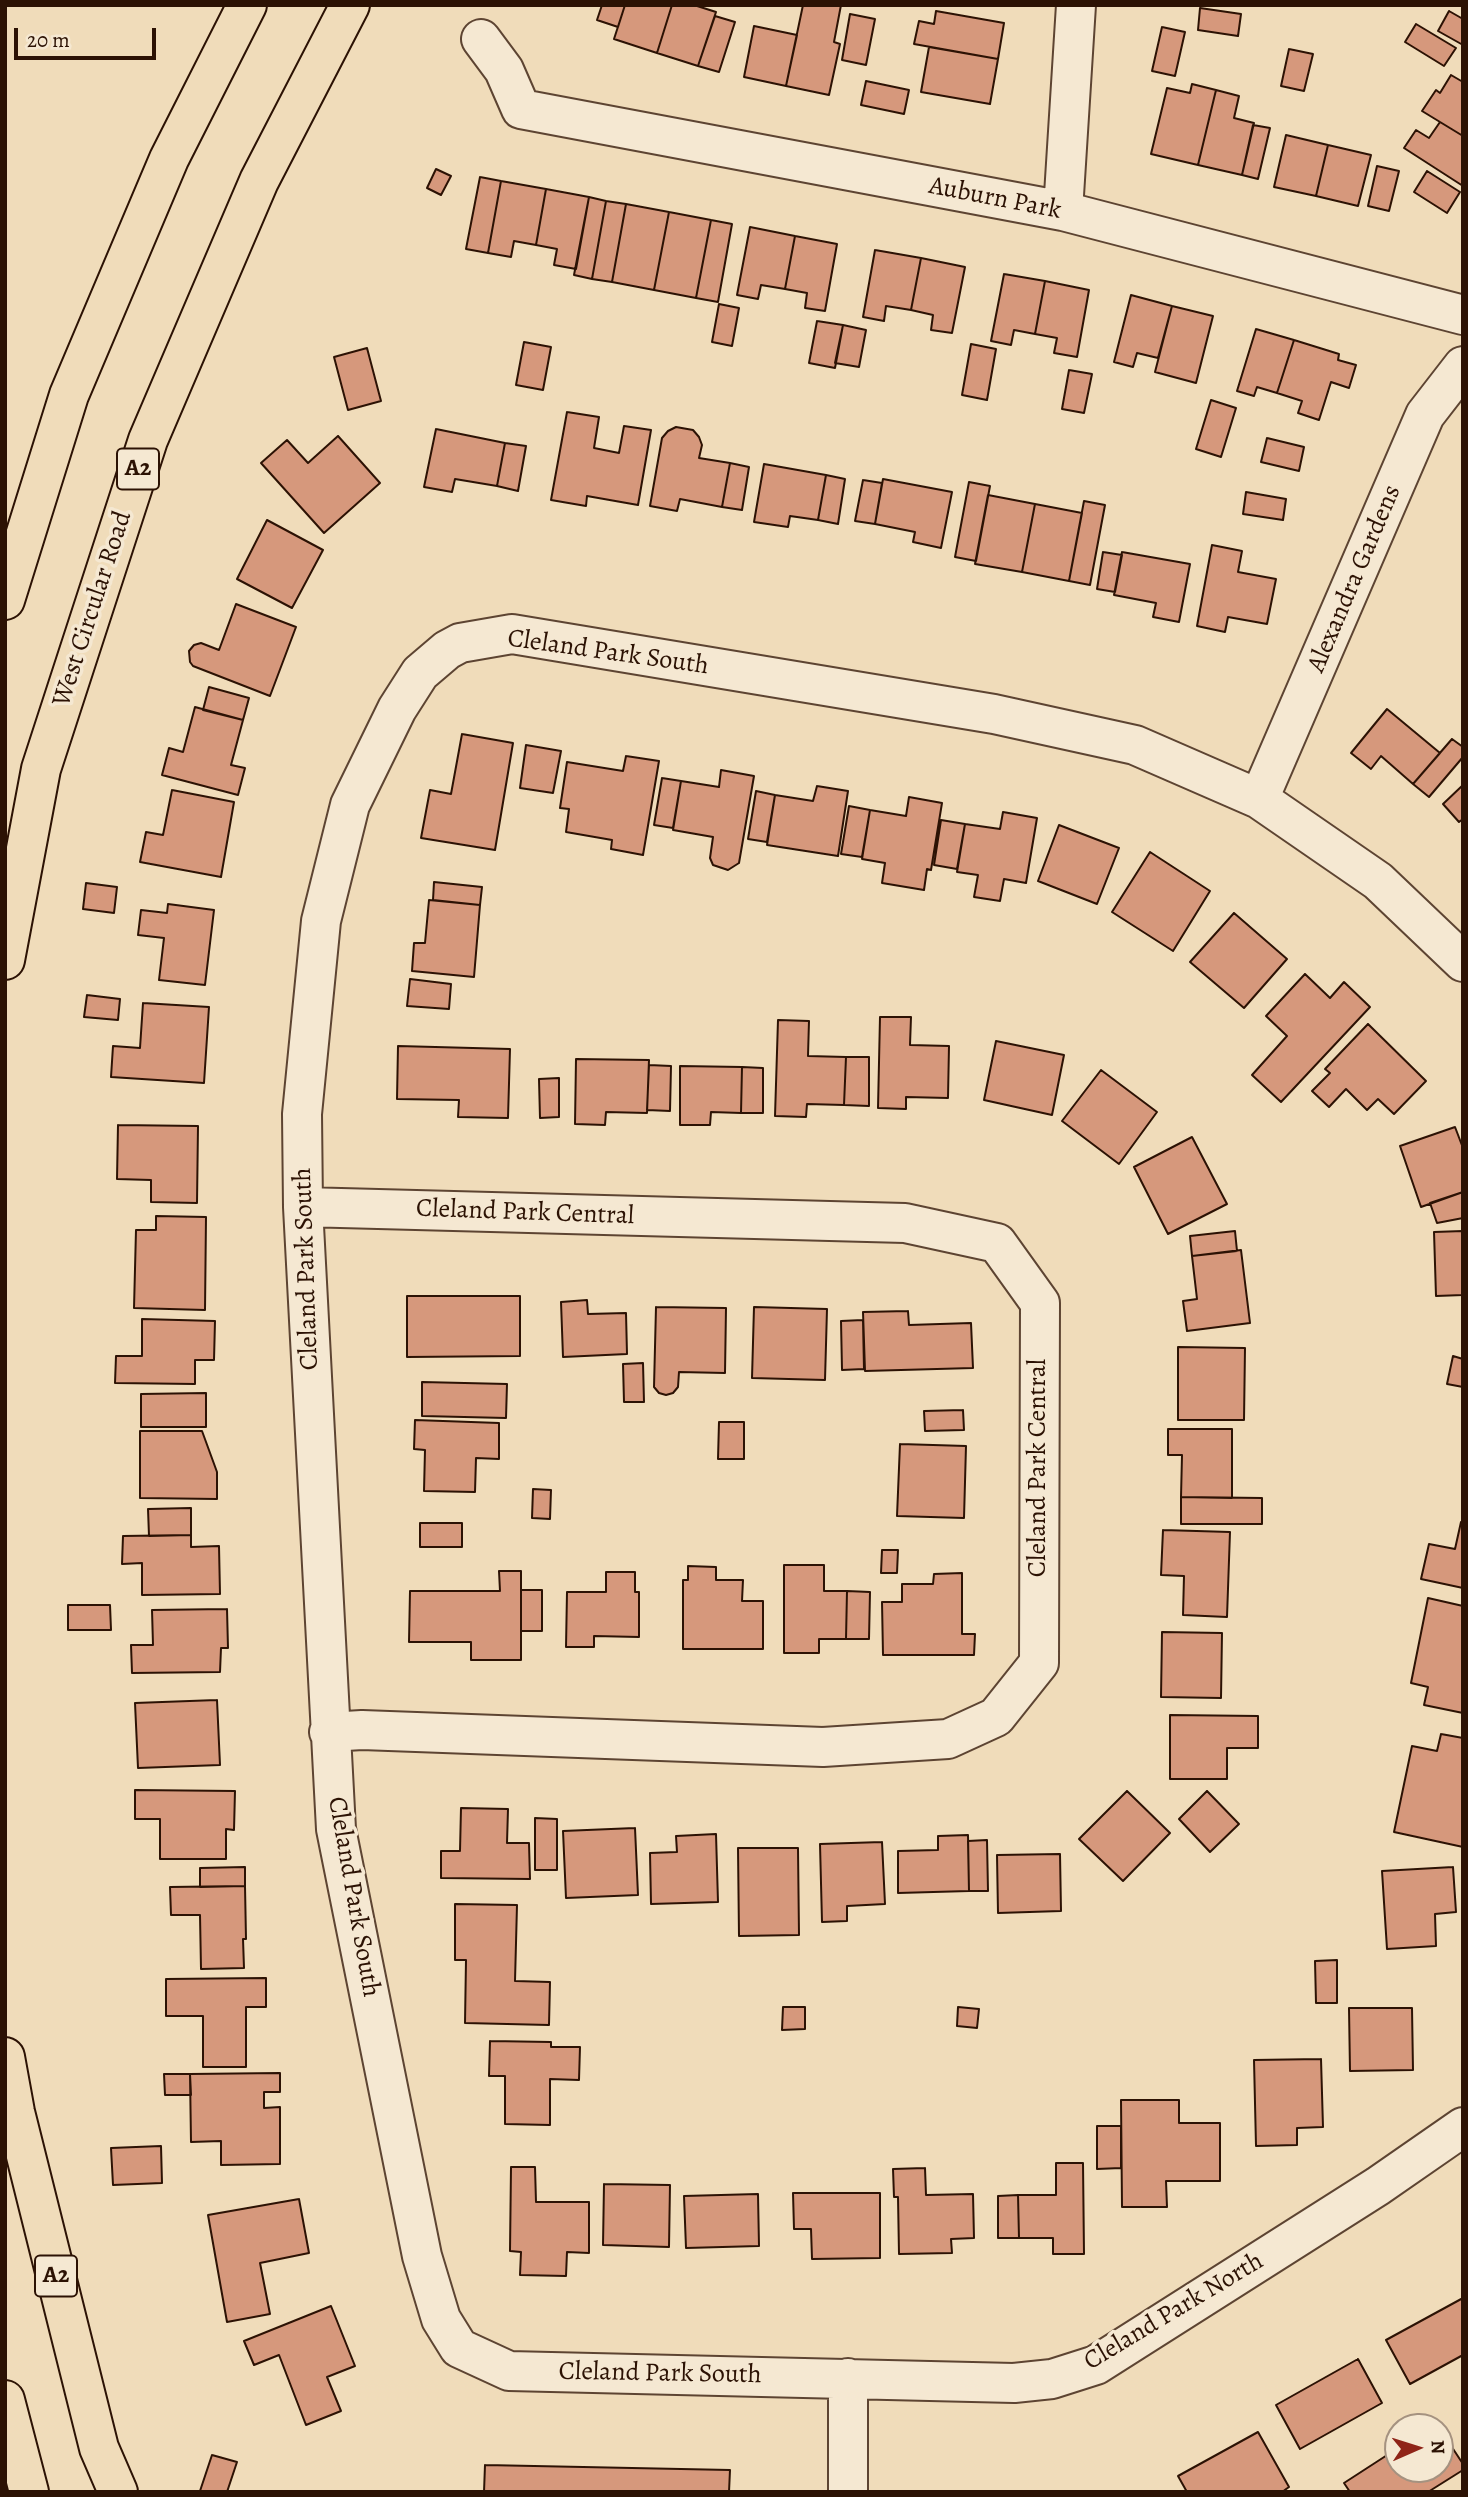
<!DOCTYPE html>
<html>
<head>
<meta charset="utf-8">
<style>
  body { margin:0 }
  #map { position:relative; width:1468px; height:2497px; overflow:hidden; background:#f0dcba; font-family:Alegreya,serif }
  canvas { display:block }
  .frame { position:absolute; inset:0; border:7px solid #2c1204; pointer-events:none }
  .north { position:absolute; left:1384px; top:2413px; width:70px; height:70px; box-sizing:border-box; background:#f5e8d2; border:2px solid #a59280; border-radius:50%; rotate:87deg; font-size:19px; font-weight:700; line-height:28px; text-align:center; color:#2c1204 }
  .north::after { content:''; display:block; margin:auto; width:24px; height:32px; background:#8f2418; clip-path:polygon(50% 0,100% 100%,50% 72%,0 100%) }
  .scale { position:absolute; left:14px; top:28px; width:142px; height:32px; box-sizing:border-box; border:4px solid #2c1204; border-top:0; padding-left:9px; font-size:21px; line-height:24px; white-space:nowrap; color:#2c1204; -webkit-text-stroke:5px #f5e8d2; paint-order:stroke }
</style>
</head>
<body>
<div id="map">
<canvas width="1468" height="2497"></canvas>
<div class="frame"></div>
<div class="north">N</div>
<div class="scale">20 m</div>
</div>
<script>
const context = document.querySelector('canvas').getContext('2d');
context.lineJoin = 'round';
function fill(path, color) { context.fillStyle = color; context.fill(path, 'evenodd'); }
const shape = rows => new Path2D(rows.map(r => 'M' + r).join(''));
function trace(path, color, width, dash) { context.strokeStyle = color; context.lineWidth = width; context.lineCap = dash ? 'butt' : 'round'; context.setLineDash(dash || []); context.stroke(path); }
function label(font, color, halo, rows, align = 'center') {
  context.font = font + ' Alegreya,serif'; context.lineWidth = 7; context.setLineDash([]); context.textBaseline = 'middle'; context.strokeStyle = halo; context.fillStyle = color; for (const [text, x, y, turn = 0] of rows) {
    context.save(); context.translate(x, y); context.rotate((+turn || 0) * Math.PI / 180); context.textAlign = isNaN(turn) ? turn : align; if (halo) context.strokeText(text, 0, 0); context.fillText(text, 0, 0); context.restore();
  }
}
const building = shape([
  [602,5,625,5,618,27,597,20,602,5],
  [625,5,672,5,657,53,614,39,625,5],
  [672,5,694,5,716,12,698,66,657,53,672,5],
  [803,5,841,5,834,42,840,44,829,95,786,86,803,5],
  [1200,8,1241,14,1238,36,1198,30,1200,8],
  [936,11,1004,23,998,59,914,44,919,21,934,24,936,11],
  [1449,11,1463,19,1463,45,1438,31,1449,11],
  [850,14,875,19,866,65,842,60,850,14],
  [715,16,735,22,719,72,698,66,715,16],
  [1416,24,1456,48,1444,66,1405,42,1416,24],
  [754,26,797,35,786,86,744,77,754,26],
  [1162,27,1185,32,1175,76,1152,71,1162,27],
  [929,47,998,59,990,104,921,92,929,47],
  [1289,49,1313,54,1304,91,1281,86,1289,49],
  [1451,75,1463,82,1463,136,1422,111,1436,90,1440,93,1451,75],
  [866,81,909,90,904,114,861,105,866,81],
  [1192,84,1216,90,1198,165,1151,154,1167,88,1190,93,1192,84],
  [1216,90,1239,96,1234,118,1254,123,1242,175,1198,165,1216,90],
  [1440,122,1463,136,1463,186,1404,148,1416,130,1429,138,1440,122],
  [1253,125,1270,128,1258,179,1242,175,1253,125],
  [1286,135,1328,145,1316,196,1274,187,1286,135],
  [1328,145,1371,155,1358,206,1316,196,1328,145],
  [1377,166,1399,171,1389,211,1368,206,1377,166],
  [436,169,451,176,441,195,427,188,436,169],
  [1427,171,1460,192,1447,213,1414,192,1427,171],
  [480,177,501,181,488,253,466,249,480,177],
  [501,181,546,189,536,245,514,241,511,257,488,253,501,181],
  [546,189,589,197,576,269,554,265,557,249,536,245,546,189],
  [589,197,606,201,592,279,574,275,589,197],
  [606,201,626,204,612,282,592,279,606,201],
  [626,204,669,212,654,290,612,282,626,204],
  [669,212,711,220,696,298,654,290,669,212],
  [711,220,732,224,718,302,696,298,711,220],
  [750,227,795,236,785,289,761,285,758,299,737,295,750,227],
  [795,236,837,244,825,311,805,308,807,293,785,289,795,236],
  [875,250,921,258,911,310,886,306,884,321,863,317,875,250],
  [921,258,965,267,952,333,931,330,933,315,911,310,921,258],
  [1004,274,1045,281,1035,334,1014,330,1011,345,991,341,1004,274],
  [1045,281,1089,290,1077,357,1054,353,1057,338,1035,334,1045,281],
  [1131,295,1172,306,1158,358,1137,353,1133,367,1114,362,1131,295],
  [719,304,739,308,732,346,712,342,719,304],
  [1172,306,1213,316,1196,383,1155,372,1172,306],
  [817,321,843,325,835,368,809,363,817,321],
  [843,325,866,330,859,367,835,363,843,325],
  [1256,329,1294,340,1277,393,1257,387,1254,396,1237,391,1256,329],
  [1294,340,1339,354,1338,360,1356,365,1349,388,1331,382,1319,420,1298,413,1302,401,1277,393,1294,340],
  [524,342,551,347,543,390,516,385,524,342],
  [971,344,996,349,987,400,962,395,971,344],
  [367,348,381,401,348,410,334,357,367,348],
  [1069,370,1092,374,1084,413,1062,409,1069,370],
  [1211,400,1236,408,1221,457,1196,449,1211,400],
  [567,412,599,417,594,448,619,453,624,426,651,430,638,505,587,496,586,506,551,500,567,412],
  [676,427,693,430,699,437,702,445,699,458,730,463,722,507,680,499,677,511,650,506,662,438,668,431,676,427],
  [436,429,505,443,497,486,455,479,452,492,424,487,436,429],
  [338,436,380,483,324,533,261,463,287,440,308,463,338,436],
  [1267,438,1304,447,1299,471,1261,462,1267,438],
  [505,443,526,446,518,491,497,486,505,443],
  [730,463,749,467,742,510,722,507,730,463],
  [764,464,826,475,818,520,790,516,788,527,754,522,764,464],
  [826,475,845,479,838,524,818,520,826,475],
  [883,479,952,492,941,548,913,542,915,532,875,524,883,479],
  [863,480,882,483,875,524,855,521,863,480],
  [969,482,990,486,976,561,955,557,969,482],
  [1246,492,1286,499,1283,520,1243,514,1246,492],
  [988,495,1035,504,1022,572,975,564,988,495],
  [1084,501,1105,505,1090,585,1069,581,1084,501],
  [1035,504,1082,513,1069,581,1022,572,1035,504],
  [267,520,323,550,292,608,237,579,267,520],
  [1212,545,1242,551,1238,572,1276,579,1267,624,1228,617,1225,632,1197,626,1212,545],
  [1103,552,1122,555,1115,592,1097,589,1103,552],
  [1122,552,1190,564,1179,622,1153,617,1156,603,1114,595,1122,552],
  [236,604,296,627,270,696,193,666,190,662,189,651,194,645,201,643,219,650,236,604],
  [209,687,249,698,243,720,203,710,209,687],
  [195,707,243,720,231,765,245,768,238,795,162,775,169,748,183,752,195,707],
  [1387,709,1440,753,1413,784,1381,756,1371,769,1351,753,1387,709],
  [462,734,513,743,495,850,421,838,430,790,451,794,462,734],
  [1452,739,1463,747,1463,757,1429,797,1413,784,1452,739],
  [526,745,561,751,553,793,520,788,526,745],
  [626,756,659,761,643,855,611,849,612,840,566,832,569,809,560,808,567,762,623,771,626,756],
  [721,770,754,776,739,863,728,870,713,865,710,858,713,837,673,830,681,781,719,787,721,770],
  [662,778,681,781,673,828,654,825,662,778],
  [1463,785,1463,819,1459,822,1443,804,1463,785],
  [817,786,848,791,838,856,767,845,775,795,813,801,817,786],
  [172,790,234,802,221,877,140,862,146,832,163,835,172,790],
  [756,791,775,795,767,842,748,839,756,791],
  [909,797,942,803,931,870,927,869,924,890,882,883,885,863,862,859,870,810,906,816,909,797],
  [849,806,870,810,862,857,841,854,849,806],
  [1003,812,1037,818,1026,883,1004,879,1000,901,974,897,978,875,957,872,965,824,1000,829,1003,812],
  [941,820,965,824,957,869,934,865,941,820],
  [1059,825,1119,848,1097,904,1038,881,1059,825],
  [1150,852,1210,891,1173,951,1112,912,1150,852],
  [434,882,482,887,480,905,433,900,434,882],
  [86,883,117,887,114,913,83,909,86,883],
  [429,900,480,905,474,977,412,971,414,943,425,943,429,900],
  [168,904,214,910,205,985,159,980,164,938,138,935,141,910,167,913,168,904],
  [1234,913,1287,959,1244,1008,1190,962,1234,913],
  [1305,974,1330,998,1344,982,1370,1007,1281,1102,1252,1075,1287,1036,1266,1016,1305,974],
  [410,979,451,984,449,1009,407,1006,410,979],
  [87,995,120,999,118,1020,84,1017,87,995],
  [143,1003,209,1007,204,1083,111,1077,113,1046,140,1048,143,1003],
  [880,1017,911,1017,910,1045,949,1046,948,1098,906,1097,906,1109,878,1108,880,1017],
  [778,1020,809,1021,808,1056,846,1057,844,1105,807,1104,806,1117,775,1116,778,1020],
  [1368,1024,1426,1081,1394,1114,1378,1099,1367,1110,1346,1089,1329,1107,1312,1091,1330,1073,1325,1069,1368,1024],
  [996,1041,1064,1055,1052,1115,984,1100,996,1041],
  [398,1046,510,1049,508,1118,458,1117,459,1100,397,1099,398,1046],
  [846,1057,869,1057,869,1106,844,1105,846,1057],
  [576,1059,649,1060,647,1113,606,1112,605,1125,575,1124,576,1059],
  [649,1065,671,1066,670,1111,647,1110,649,1065],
  [680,1066,742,1067,741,1113,711,1112,710,1125,680,1125,680,1066],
  [742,1067,763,1068,763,1113,741,1113,742,1067],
  [1101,1070,1157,1112,1119,1164,1062,1121,1101,1070],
  [559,1078,559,1117,540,1118,539,1079,559,1078],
  [118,1125,198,1126,197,1203,151,1202,151,1180,117,1179,118,1125],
  [1455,1127,1463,1148,1463,1192,1421,1207,1400,1146,1455,1127],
  [1192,1137,1227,1204,1168,1234,1134,1167,1192,1137],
  [1463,1192,1463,1218,1437,1223,1430,1203,1463,1192],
  [156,1216,206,1217,205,1310,134,1308,136,1230,156,1230,156,1216],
  [1235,1231,1237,1251,1192,1256,1190,1236,1235,1231],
  [1463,1231,1463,1295,1436,1296,1434,1232,1463,1231],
  [1241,1250,1250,1323,1187,1331,1183,1301,1197,1299,1192,1256,1241,1250],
  [407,1296,520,1296,520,1356,407,1357,407,1296],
  [587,1300,588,1314,626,1313,627,1354,563,1357,561,1302,587,1300],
  [656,1307,726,1308,725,1373,679,1372,678,1387,673,1393,666,1395,659,1393,654,1387,656,1307],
  [754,1307,827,1309,825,1380,752,1378,754,1307],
  [908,1311,909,1325,971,1323,973,1368,865,1371,863,1312,908,1311],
  [142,1319,215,1321,214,1360,195,1360,195,1384,115,1383,116,1356,142,1356,142,1319],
  [863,1320,864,1369,842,1370,841,1321,863,1320],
  [1178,1347,1245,1348,1244,1420,1178,1420,1178,1347],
  [1453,1356,1463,1359,1463,1387,1447,1384,1453,1356],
  [643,1363,644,1402,624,1402,623,1364,643,1363],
  [422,1382,507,1384,506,1418,422,1416,422,1382],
  [206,1393,206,1427,141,1427,141,1394,206,1393],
  [963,1410,964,1430,925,1431,924,1411,963,1410],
  [415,1420,499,1423,499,1459,476,1458,475,1492,424,1491,425,1450,414,1449,415,1420],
  [719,1422,744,1422,744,1459,718,1459,719,1422],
  [1168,1429,1232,1429,1232,1498,1181,1497,1182,1455,1168,1455,1168,1429],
  [140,1431,202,1431,217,1472,217,1499,140,1498,140,1431],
  [900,1444,966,1446,964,1518,897,1516,900,1444],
  [533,1489,551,1490,550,1519,532,1518,533,1489],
  [1181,1497,1262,1498,1262,1524,1181,1524,1181,1497],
  [191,1508,191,1535,149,1536,148,1509,191,1508],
  [1461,1522,1463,1522,1463,1588,1421,1579,1429,1544,1455,1549,1461,1522],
  [420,1523,462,1523,462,1547,420,1547,420,1523],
  [1163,1530,1230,1532,1227,1617,1183,1615,1184,1576,1161,1575,1163,1530],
  [191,1535,191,1547,219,1546,220,1594,142,1595,142,1563,122,1564,123,1536,191,1535],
  [882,1550,898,1550,897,1573,881,1573,882,1550],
  [784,1565,824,1565,824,1591,847,1591,846,1639,819,1639,819,1653,784,1653,784,1565],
  [688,1566,716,1567,716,1580,743,1580,742,1601,763,1601,763,1649,683,1649,683,1580,688,1580,688,1566],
  [499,1571,521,1571,521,1660,471,1660,471,1642,409,1642,410,1591,500,1591,499,1571],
  [606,1572,635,1572,635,1592,639,1592,639,1637,594,1636,594,1647,566,1647,567,1592,606,1592,606,1572],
  [962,1573,962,1634,975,1634,974,1655,883,1655,882,1602,902,1602,902,1584,933,1584,934,1574,962,1573],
  [521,1590,542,1590,542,1631,521,1631,521,1590],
  [847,1591,870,1592,869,1639,846,1639,847,1591],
  [1428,1598,1463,1606,1463,1713,1424,1705,1428,1687,1411,1683,1428,1598],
  [68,1605,110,1605,111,1630,68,1630,68,1605],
  [227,1609,228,1648,221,1648,220,1672,132,1673,131,1645,153,1645,152,1610,227,1609],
  [1162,1632,1222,1633,1221,1698,1161,1697,1162,1632],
  [217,1700,220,1765,138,1768,135,1703,217,1700],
  [1170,1715,1258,1716,1258,1748,1227,1748,1227,1779,1170,1779,1170,1715],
  [1441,1734,1463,1738,1463,1847,1394,1832,1412,1746,1437,1751,1441,1734],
  [135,1790,235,1791,234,1830,226,1829,226,1859,160,1859,160,1819,135,1819,135,1790],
  [1127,1791,1170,1833,1123,1881,1079,1839,1127,1791],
  [1207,1791,1239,1824,1210,1852,1179,1819,1207,1791],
  [461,1808,508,1809,507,1843,529,1843,530,1879,441,1878,441,1851,460,1851,461,1808],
  [535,1818,557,1819,557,1870,535,1870,535,1818],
  [635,1828,638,1895,566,1898,563,1831,635,1828],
  [716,1834,718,1902,651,1904,650,1853,677,1852,676,1836,716,1834],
  [968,1835,969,1891,898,1893,898,1851,938,1850,938,1836,968,1835],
  [987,1840,988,1891,969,1891,968,1841,987,1840],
  [882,1842,885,1904,847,1906,847,1921,822,1922,820,1844,882,1842],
  [738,1848,798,1848,799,1935,739,1936,738,1848],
  [1060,1854,1061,1911,998,1913,997,1855,1060,1854],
  [245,1867,245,1886,200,1887,200,1868,245,1867],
  [1453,1867,1456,1912,1435,1914,1436,1946,1387,1949,1382,1871,1453,1867],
  [245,1886,246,1939,243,1939,244,1968,201,1969,200,1915,171,1915,170,1887,245,1886],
  [455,1904,517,1905,515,1981,550,1982,549,2025,465,2023,466,1960,455,1960,455,1904],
  [1337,1960,1337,2003,1316,2003,1315,1961,1337,1960],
  [266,1978,266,2007,246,2007,246,2067,203,2067,203,2016,166,2016,166,1979,266,1978],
  [783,2007,805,2007,805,2029,782,2030,783,2007],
  [958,2007,979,2009,977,2028,957,2026,958,2007],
  [1349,2008,1412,2008,1413,2070,1350,2071,1349,2008],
  [490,2041,551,2042,551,2047,580,2047,579,2080,550,2079,550,2125,505,2124,505,2076,489,2076,490,2041],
  [1321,2059,1323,2127,1297,2128,1297,2145,1256,2146,1254,2060,1321,2059],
  [280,2073,280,2092,264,2092,264,2108,280,2107,280,2164,221,2165,221,2141,191,2142,190,2074,280,2073],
  [164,2074,190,2074,191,2095,165,2095,164,2074],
  [1121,2100,1179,2100,1179,2123,1220,2123,1220,2181,1166,2181,1167,2207,1122,2207,1121,2100],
  [1097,2126,1121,2126,1121,2168,1097,2169,1097,2126],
  [161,2146,162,2183,113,2185,111,2148,161,2146],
  [1056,2163,1083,2163,1084,2254,1053,2254,1053,2238,1019,2238,1018,2195,1056,2195,1056,2163],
  [511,2167,535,2167,536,2202,589,2202,589,2253,567,2252,566,2276,520,2275,521,2252,510,2251,511,2167],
  [925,2168,926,2195,973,2194,974,2238,951,2239,952,2253,899,2254,898,2197,894,2197,893,2169,925,2168],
  [604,2184,670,2185,669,2247,603,2245,604,2184],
  [793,2193,880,2193,880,2258,812,2259,811,2229,794,2229,793,2193],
  [758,2194,759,2246,686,2248,684,2196,758,2194],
  [1018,2195,1019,2238,998,2238,998,2196,1018,2195],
  [299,2199,309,2253,260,2263,270,2314,227,2322,208,2215,299,2199],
  [1463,2298,1463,2355,1410,2384,1386,2340,1463,2298],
  [331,2306,355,2366,327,2377,341,2411,306,2425,279,2355,254,2365,244,2341,331,2306],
  [1358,2359,1382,2403,1300,2449,1276,2405,1358,2359],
  [1440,2429,1463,2464,1463,2470,1428,2492,1350,2492,1344,2483,1398,2448,1398,2469,1440,2469,1440,2429],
  [1258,2432,1289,2487,1282,2492,1187,2492,1178,2476,1258,2432],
  [212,2455,237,2462,227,2492,200,2491,212,2455],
  [485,2465,730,2470,729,2492,484,2492,485,2465]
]);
fill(building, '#d6987c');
trace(building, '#2c1204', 2);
const minor = shape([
  [481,39,504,70,521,109,1063,211,1463,315],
  [1063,211,1076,5],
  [1259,799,1425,415,1463,366],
  [1463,962,1378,881,1259,799,1135,745,994,714,512,634,460,643,447,650,420,673,397,709,350,805,321,921,302,1114,303,1207,336,1829,422,2256,441,2319,459,2348,509,2371,1014,2383,1052,2379,1096,2365,1378,2186,1463,2127],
  [303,1207,905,1223,997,1243,1040,1303,1039,1663,996,1717,948,1739,823,1747,362,1730,329,1732],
  [848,2378,848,2492]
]);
const highway = shape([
  [5,600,69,395,169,159,247,5],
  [5,960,41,769,148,440,259,181,350,5],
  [5,2057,15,2112,99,2448,118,2492],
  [5,2400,29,2492]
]);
trace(minor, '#5d4432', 42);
trace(highway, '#2c1204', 42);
trace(minor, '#f5e8d2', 38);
trace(highway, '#f0dcba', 38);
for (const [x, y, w] of [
  [138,469,42],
  [56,2276,42]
]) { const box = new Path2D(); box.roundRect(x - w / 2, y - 20.5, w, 41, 5); context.fillStyle = '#f5e8d2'; context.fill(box); trace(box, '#2c1204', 2); }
label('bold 24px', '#2c1204', null, [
  ["A2",138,469],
  ["A2",56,2276]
]);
label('26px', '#2c1204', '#f5e8d2', [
  ["Auburn Park",995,199,11],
  ["Alexandra Gardens",1355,579,-67],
  ["West Circular Road",93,609,-72],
  ["Cleland Park South",608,653,8],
  ["Cleland Park Central",525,1213,2],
  ["Cleland Park South",307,1269,-92],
  ["Cleland Park Central",1039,1468,-90],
  ["Cleland Park South",353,1897,80],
  ["Cleland Park North",1174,2312,-31],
  ["Cleland Park South",660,2374,1]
]);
</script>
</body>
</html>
